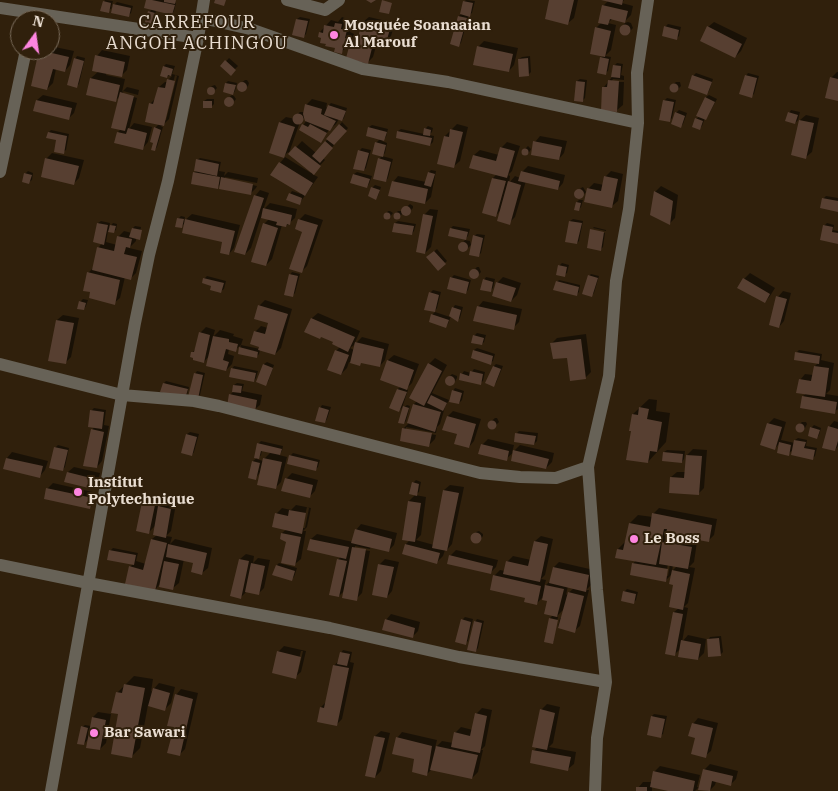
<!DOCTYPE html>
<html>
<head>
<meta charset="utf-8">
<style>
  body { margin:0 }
  #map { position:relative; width:838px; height:791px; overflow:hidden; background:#30200c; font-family:"IBM Plex Serif",serif }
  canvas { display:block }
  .north { position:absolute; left:10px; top:10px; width:50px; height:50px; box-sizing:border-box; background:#30200c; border:1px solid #7a6c5b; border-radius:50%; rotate:14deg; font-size:14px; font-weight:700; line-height:20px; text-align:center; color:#eaded2 }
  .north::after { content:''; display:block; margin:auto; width:18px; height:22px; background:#fe85e0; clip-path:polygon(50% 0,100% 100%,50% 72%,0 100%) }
</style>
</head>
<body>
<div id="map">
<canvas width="838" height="791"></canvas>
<div class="north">N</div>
</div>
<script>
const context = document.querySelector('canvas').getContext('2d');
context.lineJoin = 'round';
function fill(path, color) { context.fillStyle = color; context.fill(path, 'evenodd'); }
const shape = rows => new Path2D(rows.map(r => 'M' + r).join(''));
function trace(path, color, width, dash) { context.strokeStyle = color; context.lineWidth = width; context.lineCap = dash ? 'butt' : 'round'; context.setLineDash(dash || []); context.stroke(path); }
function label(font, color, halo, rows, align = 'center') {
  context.font = font + ' "IBM Plex Serif",serif'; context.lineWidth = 4; context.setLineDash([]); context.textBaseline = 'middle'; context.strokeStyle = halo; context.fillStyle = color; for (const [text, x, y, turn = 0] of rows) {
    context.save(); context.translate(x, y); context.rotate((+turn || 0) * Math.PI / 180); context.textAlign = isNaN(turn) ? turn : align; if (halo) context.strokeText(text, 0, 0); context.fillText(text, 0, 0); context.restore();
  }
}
fill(shape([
  [105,0,113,1,111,8,117,2,133,6,131,13,129,15,114,6,108,11,104,2],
  [147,0,175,0,174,2,176,3,174,11,172,14,156,10,154,20,152,22,149,12,152,9],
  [466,0,475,1,472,13,469,15,461,43,458,45,459,16,462,13,464,2],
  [551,0,578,0,574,18,568,23],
  [604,0,624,0,622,3,633,6,631,15,625,21,613,18,608,23,616,25,611,50,605,56,611,57,608,71,605,73,601,58,604,55,596,28,602,22,603,6,608,1],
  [300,17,310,19,306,34,304,36,297,19],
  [342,17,347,19,346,23,352,25,350,32,354,34,354,37,348,42,347,47,341,52,336,47,327,43,320,32,331,20,338,22],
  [369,17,395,23,391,36,386,41,378,39,373,57,368,62,350,48,355,42,358,43,363,22],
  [628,22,631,23,633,28,628,33,623,34,621,29,625,23],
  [714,22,747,38,741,51,735,57,708,27],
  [668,24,681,27,679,36,677,38,665,27],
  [484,41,518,48,514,65,509,71,478,47],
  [50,46,74,51,70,65,65,71,56,69,53,83,47,89,41,51,50,50],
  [102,50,130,56,127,70,121,76,107,72,106,75,125,79,122,92,127,87,139,90,138,95,123,91,123,94,137,98,129,129,134,123,152,127,148,142,143,148,118,132,121,129,120,96,115,101,87,94,91,78,99,71,97,56],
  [77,56,85,58,79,84,76,86,75,59],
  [530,56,531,72,528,75,519,59,522,57],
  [229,58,238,66,230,74,222,66],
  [617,63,623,64,621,75,624,76,624,80,613,79,611,82,624,82,623,105,617,110,604,87,612,77,614,66],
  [166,64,175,66,172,74,179,76,169,119,161,127,163,127,157,147,155,149,155,128,159,124,150,104,156,98,159,87,165,82,167,82,168,80,172,76,170,75,167,77,164,66],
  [175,75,177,76,166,120,164,120],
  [837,72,838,72,838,100,831,78],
  [696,73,713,79,709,91,707,94,689,87,694,75],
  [748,73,759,76,754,94,751,96,746,76],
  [580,79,587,80,585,98,583,100,577,81],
  [245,80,247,80,249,83,248,86,243,90,240,90,237,86],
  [228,81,237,83,235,91,233,94,226,83],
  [676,82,680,82,681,86,676,91,672,90,671,86],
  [215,85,217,88,212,93,210,94,208,91,212,86],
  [43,95,77,103,74,113,68,119,35,110,37,100],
  [232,95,234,96,236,99,232,104,229,105,226,102,227,99],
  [709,95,717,99,708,116,705,118,702,126,700,128,696,119,700,116,698,115,706,97],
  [667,98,676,100,672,118,669,121,660,119,665,100],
  [207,99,214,99,214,104,211,107,204,101],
  [312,99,327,103,326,108,331,103,347,108,344,118,342,120,339,119,336,124,329,130,321,141,301,129,306,121,305,117,300,122,289,153,288,152,284,156,270,152,280,122,286,117,295,119,295,116,300,112,303,112,304,114,306,105],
  [679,110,687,113,683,124,681,126,676,113],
  [791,110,800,112,798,120,795,123,789,113],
  [806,115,819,118,812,152,806,157,800,120],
  [342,122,348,128,334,144,334,145,323,158,325,160,312,174,318,177,299,204,290,194,292,191,301,194,302,193,280,163,285,157,311,173,312,172,290,154,302,141,316,153],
  [457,124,468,127,460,161,454,166,445,136],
  [372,125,388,129,386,137,382,141,387,143,385,153,383,155,376,143,380,139,367,135,369,127],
  [428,126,433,128,432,132,429,135,434,136,433,142,430,145,397,137,398,131,401,129,424,134,425,129],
  [51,130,69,134,66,150,63,152,58,139,49,132],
  [540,136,567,141,564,153,559,159,535,142],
  [507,142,520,146,512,171,508,175,510,176,509,183,515,176,520,178,522,172,528,166,565,175,563,183,558,189,526,181,515,217,509,223,501,210,495,216,493,178,497,174,474,155,480,150,499,155,501,148],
  [528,146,531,149,530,151,527,154,523,154,522,152],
  [362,148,371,150,366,168,364,170,359,151],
  [52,153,84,160,79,178,74,183,46,159],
  [382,156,393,159,388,178,386,181,379,159],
  [200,158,221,162,219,171,225,172,224,176,228,172,258,178,257,183,225,177,225,179,257,186,256,188,250,194,222,183,217,188,194,173,197,170,197,160],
  [431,170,436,171,431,197,425,203,393,182,398,176,426,182,429,172],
  [28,171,33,173,32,180,29,182,25,174],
  [611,171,623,174,618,201,612,206,588,189,594,183,604,185,605,177],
  [357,172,372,176,369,184,367,187,352,182,354,174],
  [375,185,381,187,378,196,376,198,369,196,373,187],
  [661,186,678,195,675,218,670,223,651,214,655,192],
  [583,187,586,192,580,198,578,198,575,195,581,188],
  [260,190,269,193,263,210,270,203,297,209,295,218,286,226,282,225,272,259,266,265,264,224,269,219,261,217,251,248,245,254,255,196],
  [826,196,838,198,838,210,823,199],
  [579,200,583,200,581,207,578,210,577,202],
  [410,204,413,206,413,208,410,211,406,214,405,214,403,210,402,214,399,217,397,218,395,218,395,214,398,211,402,211],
  [430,209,438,210,431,247,425,253,424,215],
  [388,211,390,211,393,213,389,218,387,218,385,216],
  [192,214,240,225,234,248,229,254,224,242,185,223,181,227,178,219,181,216,185,217,184,221],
  [305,214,323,220,307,266,301,272,304,231,297,228,300,219],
  [573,219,583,221,579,241,577,243,566,241,570,221],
  [101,221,110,223,109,228,113,223,117,224,116,230,113,232,108,231,106,242,117,245,118,237,124,231,132,233,133,228,135,226,141,227,139,237,136,237,136,241,129,248,142,251,136,273,131,278,125,277,120,298,114,303,92,291,88,273,94,267,99,247,102,243,98,223],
  [398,221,416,224,414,231,412,234,395,223],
  [827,223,834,225,833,230,838,231,838,242,824,226],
  [453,226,470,229,468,236,466,238,451,228],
  [594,227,606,230,606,231,593,228],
  [592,231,605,233,603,247,600,250],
  [477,234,485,235,481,253,478,256,474,236],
  [465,240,470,241,471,245,465,251,462,251,459,247],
  [437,249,447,261,438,269,431,254],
  [562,263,569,265,567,273,564,275,559,266],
  [477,267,479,267,481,272,477,276,473,277,471,273],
  [292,272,300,274,295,293,292,296,290,275],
  [750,273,775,288,770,296,765,302,744,279],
  [591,274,599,276,594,293,592,295,589,276],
  [454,275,471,280,468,290,465,293,451,278],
  [207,276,226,281,224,289,221,291,204,279],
  [486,277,495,279,493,288,490,291,484,280],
  [503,277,521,283,517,295,511,301,497,283],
  [559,280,580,285,579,292,576,295,557,282],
  [433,290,441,292,437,308,435,311,430,293],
  [783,291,791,293,784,321,779,327,778,297],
  [83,299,88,300,86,306,84,309,80,302],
  [265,300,292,309,281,348,275,354,260,350,259,354,257,356,239,353,241,345,235,350,229,349,228,354,234,356,232,364,226,370,209,356,204,362,193,352,196,348,200,333,206,327,215,330,213,337,220,330,234,334,233,336,243,339,241,345,260,349,255,332,261,326,268,328,270,322,259,306],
  [483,301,522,309,519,322,513,328,478,307],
  [455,305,463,307,460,318,458,320,451,316,448,324,446,326,430,321,433,314,435,312,450,317,453,308],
  [318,313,360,331,354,345,350,348,354,350,356,343,362,337,389,344,385,360,380,366,362,362,359,364,349,362,347,368,341,374,336,351,340,347,335,342,306,331,312,318],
  [63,315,79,318,71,357,65,363,57,320],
  [477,333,486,335,484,342,482,344,474,336],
  [586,334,591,372,585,378,568,356,552,343,557,338],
  [477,348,495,354,493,361,490,363,472,357,474,350],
  [799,350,822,354,821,360,834,363,830,390,826,394,838,396,838,409,834,412,803,396,807,393,800,380,805,374,813,375,815,366,818,363,797,352],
  [394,355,419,364,412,383,406,389,408,390,402,408,399,410,391,407,398,389,401,386,388,360],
  [435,358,447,365,432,393,449,400,445,407,440,424,437,427,436,433,406,427,406,430,436,435,435,439,429,445,402,440,404,428,408,424,414,404,417,401,429,364],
  [267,362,274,365,268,382,265,384,264,364],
  [496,364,503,366,496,383,494,385,494,366],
  [234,366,258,371,256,378,254,381,232,369],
  [474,369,485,372,483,381,480,383,462,374,464,371,471,373],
  [197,371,205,373,200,395,197,397,195,374],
  [452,374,457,376,457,378,454,383,449,385,447,384,447,379],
  [166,381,189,387,187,395,164,383],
  [237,383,244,384,242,391,262,395,260,405,254,410,230,395,234,391,234,385],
  [455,388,464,391,462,400,459,403,453,391],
  [649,399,657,400,656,411,670,413,666,442,648,462,633,430,633,414],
  [322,405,331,407,327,419,325,422,320,408],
  [407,405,410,406,406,421,404,423,404,407],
  [94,408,106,410,104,425,109,426,102,461,97,467,92,430,95,426,91,411],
  [453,411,481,419,474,441,469,447,448,416],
  [495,418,497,418,499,422,494,427,490,428,488,424],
  [774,418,786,422,781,440,795,443,795,440,798,438,807,440,806,446,817,448,815,456,813,458,793,450,788,454,780,443,775,448,768,424],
  [834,421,838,422,838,446,835,450,829,427],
  [802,422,806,422,807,424,805,428,800,431,798,430,797,426],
  [814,425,821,428,819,435,817,438,811,428],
  [519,431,538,433,537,441,534,444,517,433],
  [190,432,199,434,194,452,192,455,187,434],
  [488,439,514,445,512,453,520,445,554,453,552,462,546,468,514,452,506,459,482,445],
  [261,441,283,446,282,451,279,455,287,457,281,482,275,488,260,473,255,478,250,477,253,461,258,457,258,444],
  [262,450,271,452,264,459,263,461,257,459,261,455],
  [58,445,69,448,65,467,62,470,55,448],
  [693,449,707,450,704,488,699,493,671,477,677,472,686,472,687,455],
  [667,450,685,451,684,459,682,462,664,452],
  [12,452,48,461,45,470,40,476,7,458],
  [293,453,320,460,318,467,316,469,290,456],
  [74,467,100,473,98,482,92,487,68,472],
  [292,473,318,480,315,491,309,497,286,479],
  [416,480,421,482,419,492,415,495,426,497,421,535,416,540,434,545,444,490,450,485,464,487,452,544,447,550,445,550,443,556,437,562,404,553,406,544,410,540,403,539,409,501,416,494,413,483],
  [53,483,97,493,95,502,90,508,47,489],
  [149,497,160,499,158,508,165,501,176,504,171,531,166,536,172,537,170,544,175,539,212,548,208,568,202,573,195,562,184,559,179,583,173,588,159,585,155,590,130,567,133,564,110,551,113,548,138,553,136,561,146,564,152,539,157,535,156,525,149,532,144,503],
  [296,505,311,508,307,527,303,531,306,531,301,559,295,564,287,541,282,533,287,529,276,514,282,508,291,510],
  [307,507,309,508,305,528,302,528],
  [659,508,717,519,714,535,708,541,669,533,668,537,697,542,694,562,689,567,695,568,688,603,684,607,688,608,682,642,688,635,706,639,704,653,698,659,681,648,674,655,666,653,674,612,679,608,672,574,666,580,633,564,636,560,618,549,626,541,630,523,638,515,653,517,653,514],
  [668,563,670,564,668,576,666,576],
  [673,565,677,566,672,571],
  [361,524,397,533,394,545,388,551,371,546,370,549,355,546,355,549,370,551,362,593,356,599,345,590,339,596,338,560,341,556,311,539,317,534,353,542,356,530],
  [479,531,483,534,483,536,478,542,473,542,472,537,476,532],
  [541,536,553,539,545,575,541,579,546,580,544,587,550,581,554,567,559,562,594,570,591,585,586,590,589,590,580,626,574,631,558,627,560,618,562,618,565,608,556,617,558,617,553,641,554,641,553,642,545,641,550,618,553,615,546,613,548,600,542,598,537,603,526,601,527,597,491,589,494,576,500,570,505,571,507,562,513,556,531,560,535,541],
  [568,586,574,588,566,595],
  [456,550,498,560,496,567,491,572,450,556],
  [246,554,254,556,253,563,258,558,270,560,264,588,258,594,247,591,241,597,240,559],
  [385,559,399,562,392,591,387,597,379,565],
  [279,563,297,568,294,577,291,579,277,565],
  [627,589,638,592,636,600,634,602,624,592],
  [391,614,420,622,418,631,412,637,386,620],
  [465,617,473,619,468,641,465,643,462,620],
  [477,619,484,621,478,648,476,651,475,622],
  [721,636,723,652,720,655,708,640,710,637],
  [284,646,306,651,301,672,295,677,278,652],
  [301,651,303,651,298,672,296,672],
  [343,650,352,652,350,662,354,663,342,719,336,725,321,707,326,702,334,666,339,660,341,653],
  [134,676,153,679,151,692,159,683,175,687,171,703,165,709,148,705,140,748,131,757,120,713,117,693],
  [181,689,198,693,185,749,179,755,175,726,176,695],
  [547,704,560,707,553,743,549,747,576,752,574,764,568,769,534,751,538,746,541,710],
  [482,708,492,710,485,746,481,750,483,750,478,772,472,778,432,769,427,774,415,758,397,738,402,732,437,740,435,748,442,741,453,743,455,733,461,727,473,730,476,714],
  [98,712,111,714,106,743,100,749,89,738,84,744,82,727,85,725,91,726,93,717],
  [654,714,667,716,663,734,660,736,652,716],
  [698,718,718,723,711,751,705,756,696,737,693,724],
  [381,731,390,733,381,771,375,777,375,736],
  [710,764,738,771,736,779,731,784,716,781,715,785,709,791,698,788,695,791,674,791,652,786,652,791,638,791,638,788,643,782,652,782,654,772,660,766,700,775,697,787,700,788,704,770]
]), '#0007');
fill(shape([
  [146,0,152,0,175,5,172,15,144,8],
  [164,0,176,0,175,4,164,2],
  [215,0,226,0,224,6,214,3],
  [366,0,376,0,371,3],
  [382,0,392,3,389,14,379,12],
  [549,0,574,0,568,25,545,19],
  [601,0,623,0,622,5],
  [103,1,111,3,109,13,100,11],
  [463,1,473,3,470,17,460,14],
  [113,4,131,8,129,17,111,13],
  [602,5,628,11,625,23,610,19,608,25,598,23],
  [148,11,155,13,152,24,145,22],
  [458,16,467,18,459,47,450,44],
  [296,19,308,21,304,38,292,35],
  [362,22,390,29,386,43,374,40,368,64,346,58,349,47,355,49],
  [335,23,342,24,341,29,347,30,345,38,349,39,348,44,344,43,342,54,334,52,335,48,325,46,326,44,320,43,321,38,318,37,319,32,323,33,324,25,334,27],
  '619.5 30a5.5 5.5 0 1 1 11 0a5.5 5.5 0 1 1-11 0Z',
  [664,26,679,30,677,40,662,36],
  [707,26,742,44,735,58,700,41],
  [595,27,611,31,605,57,590,54],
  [477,46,513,54,509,72,473,65],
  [39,50,69,57,65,72,53,69,47,90,31,86],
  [95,55,125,62,122,77,92,71],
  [600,57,609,59,606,75,597,73],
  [74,58,84,61,77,88,67,85],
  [528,58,529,76,519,77,518,59],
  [225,60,236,70,231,76,220,66],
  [613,65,621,66,620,78,611,77],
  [163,66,173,69,171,76,168,75,167,78,160,76],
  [692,75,712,82,707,95,688,88],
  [745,75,757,78,752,98,739,94],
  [830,77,838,79,838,101,825,98],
  [90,78,120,85,116,102,86,95],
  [167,79,175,81,164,126,145,122,149,103,153,104,158,87,165,88],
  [608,80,619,81,617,112,601,111,602,87,607,87],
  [576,81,585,82,583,102,574,101],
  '237 87a5 5 0 1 1 10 0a5 5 0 1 1-10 0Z',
  [225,83,236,85,233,95,223,92],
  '669.5 88a4.5 4.5 0 1 1 9 0a4.5 4.5 0 1 1-9 0Z',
  '207 91a4 4 0 1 1 8 0a4 4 0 1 1-8 0Z',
  [120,92,134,96,125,131,111,128],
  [705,97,715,102,706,120,696,116],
  '224 102a5 5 0 1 1 10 0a5 5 0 1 1-10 0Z',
  [36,100,72,108,69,120,33,111],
  [663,100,674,102,670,122,659,120],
  [203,101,212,101,212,108,203,108],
  [305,104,322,109,321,114,336,121,330,131,305,121,303,114],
  [328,105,346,111,342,121,324,115],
  [675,112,685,116,681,128,671,124],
  [788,112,798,115,795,124,785,121],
  '292.5 119a5.5 5.5 0 1 1 11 0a5.5 5.5 0 1 1-11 0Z',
  [695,118,703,121,700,130,692,127],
  [799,120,814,123,806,159,791,155],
  [279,122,295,127,284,158,269,153],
  [302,124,308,127,310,124,327,133,321,143,299,130],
  [339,124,347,131,334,145,326,139],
  [154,127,161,130,155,151,151,150,153,143,150,142],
  [368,127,387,132,384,141,366,136],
  [128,128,147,133,143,150,114,143,117,132,126,134],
  [424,128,431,130,430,136,423,135],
  [450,129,463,132,454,168,437,164,444,136,449,137],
  [397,131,432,138,430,146,396,138],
  [48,132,67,136,64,154,54,152,56,140,46,138],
  [325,141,333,148,320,163,312,156],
  [533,141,562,147,559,160,531,155],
  [375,142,386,145,383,157,372,154],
  [295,146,321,166,314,175,288,154],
  [500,147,515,151,507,178,469,168,473,155,496,161],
  '521.5 152a3.5 3.5 0 1 1 7 0a3.5 3.5 0 1 1-7 0Z',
  [358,150,369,153,364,171,353,169],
  [45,158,79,166,74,185,41,177],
  [378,158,391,162,386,182,373,179],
  [196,159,219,164,217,176,194,171],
  [279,162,313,183,305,196,270,175],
  [521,171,560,181,558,190,518,181],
  [193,172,220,177,218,189,191,184],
  [428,172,435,174,431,187,424,185],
  [24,173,32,175,29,184,22,182],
  [353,174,370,179,367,188,350,183],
  [604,176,618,179,612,208,584,202,587,188,601,191],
  [221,177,253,184,251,195,219,189],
  [492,178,506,181,496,217,482,213],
  [392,181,428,189,425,204,388,196],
  [508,181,521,185,510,225,497,221],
  [371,187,380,190,376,200,368,196],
  '574 194a5 5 0 1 1 10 0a5 5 0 1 1-10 0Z',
  [654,191,673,201,670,225,650,215],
  [289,193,302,198,300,205,286,200],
  [254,195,264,198,245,255,234,252],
  [822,198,838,201,838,212,820,208],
  [576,202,581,203,579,211,574,210],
  '401 211a5 5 0 1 1 10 0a5 5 0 1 1-10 0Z',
  [263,208,292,215,290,225,287,224,286,227,276,225,277,222,261,218],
  '393.5 216a3.5 3.5 0 1 1 7 0a3.5 3.5 0 1 1-7 0Z',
  '383.5 216a3.5 3.5 0 1 1 7 0a3.5 3.5 0 1 1-7 0Z',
  [423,214,433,216,425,254,416,252],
  [177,218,184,219,182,228,175,227],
  [185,219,235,231,229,255,220,253,222,242,182,233],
  [298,219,318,225,302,273,289,269,302,232,295,229],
  [569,221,582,223,577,244,565,242],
  [97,223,108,225,104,245,93,242],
  [263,223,278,228,266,266,251,262],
  [394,223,414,226,412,235,392,232],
  [110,225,116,226,114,233,108,232],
  [823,225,833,227,832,232,838,233,838,244,820,240],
  [132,228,142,230,140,240,129,237],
  [450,228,468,232,466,240,448,236],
  [590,229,604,232,601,251,587,248],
  [473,235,483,238,479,257,469,255],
  [117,236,132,239,130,248,126,247,124,254,137,257,131,280,92,270,97,247,114,251],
  '458 247a5 5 0 1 1 10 0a5 5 0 1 1-10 0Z',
  [434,251,446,264,438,271,426,257],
  [558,265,567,267,565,277,556,275],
  '469 274a5 5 0 1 1 10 0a5 5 0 1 1-10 0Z',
  [87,272,120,280,115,305,89,298,90,292,83,291],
  [289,274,298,276,293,297,284,295],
  [588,275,598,278,592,297,582,294],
  [450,277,469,282,466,294,447,289],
  [203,278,224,283,221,293,210,290,211,286,202,283],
  [743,278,770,294,765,303,737,288],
  [483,279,493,282,491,292,480,290],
  [556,281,579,287,577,296,553,290],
  [496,282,516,288,511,302,492,296],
  [429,292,439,295,435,312,424,310],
  [776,296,787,299,779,328,769,325],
  [79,301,86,303,84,310,77,309],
  [258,305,288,314,275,355,258,350,259,347,250,344,254,331,265,334,268,323,254,319],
  [477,306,517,315,514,330,473,321],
  [452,307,461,310,458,322,449,316],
  [431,314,449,320,446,328,429,322],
  [311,318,355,337,348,352,332,344,333,342,321,337,320,339,304,332],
  [56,320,74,323,66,364,48,361],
  [199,332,210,335,204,363,193,360,193,358,190,357,191,352,194,352],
  [473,335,484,338,482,345,471,343],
  [213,336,229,339,229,342,238,344,236,352,226,349,223,360,229,362,226,371,206,366],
  [581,339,586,379,570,381,567,358,553,359,550,343],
  [355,342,384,349,380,367,361,363,360,366,350,363],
  [239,347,258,352,257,358,238,354],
  [335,350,349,355,341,375,327,370],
  [473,350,493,356,491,365,471,358],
  [795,352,820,356,819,364,794,360],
  [387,360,414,370,407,390,380,380],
  [428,363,442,371,424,406,409,398],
  [263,364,273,368,266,386,256,382],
  [493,366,501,369,494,387,485,383],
  [814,366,829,368,825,397,796,393,799,379,811,381],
  [231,368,256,373,254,382,229,377],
  [470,371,483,374,481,385,459,380,460,373,469,376],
  [194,373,203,375,198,399,188,397],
  '445 381a5 5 0 1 1 10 0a5 5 0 1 1-10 0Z',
  [163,383,188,389,185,399,160,392],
  [233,385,242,386,241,393,232,392],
  [397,389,407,392,399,412,389,408],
  [452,390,462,393,459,404,449,402],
  [229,394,257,400,255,412,227,406],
  [431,395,447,403,443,411,427,403],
  [802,396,837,402,835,414,800,408],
  [413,404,441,412,435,432,407,423],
  [403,406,409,408,404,424,398,423],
  [319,407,329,410,325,423,315,421],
  [639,407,649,409,647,419,662,422,657,452,650,451,648,463,626,460,631,431,629,431,632,414,638,415],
  [90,410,104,412,102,429,88,427],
  [447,416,476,424,469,448,454,444,457,434,442,430],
  '487.5 425a4.5 4.5 0 1 1 9 0a4.5 4.5 0 1 1-9 0Z',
  [767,423,782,427,775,450,760,445],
  '795.5 428a4.5 4.5 0 1 1 9 0a4.5 4.5 0 1 1-9 0Z',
  [828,426,838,429,838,441,835,451,822,448],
  [810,427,820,430,817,439,808,436],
  [402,428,432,433,429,447,400,441],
  [91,429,104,432,97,468,83,466],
  [515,433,536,436,534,445,514,442],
  [186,434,197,437,192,456,181,453],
  [794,440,806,442,804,448,815,450,813,460,791,455],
  [779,442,791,445,789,456,777,453],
  [257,443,282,449,280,455,261,451,259,459,254,458],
  [481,444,509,451,507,461,478,454],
  [54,447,68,450,63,471,49,468],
  [513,450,549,459,546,469,511,461],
  [663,452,683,454,682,463,662,461],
  [289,455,318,462,316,471,287,464],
  [686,455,702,456,699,495,669,493,670,477,684,478],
  [6,458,43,466,40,478,3,469],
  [263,458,282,462,276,489,257,485],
  [252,461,260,463,256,480,248,478],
  [67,472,95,479,93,489,64,482],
  [285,478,313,485,310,498,281,491],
  [412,482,419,484,417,496,409,494],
  [46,488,93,498,90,509,44,499],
  [443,490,459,493,447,551,432,548],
  [408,501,421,503,415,542,402,540],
  [142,502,155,505,149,534,136,531],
  [158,506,171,509,166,538,153,535],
  [289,510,306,513,302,534,272,527,275,513,288,516],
  [652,513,712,525,709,542,666,534,667,529,664,529,656,565,615,558,617,549,623,550,629,523,650,527],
  [355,529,392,539,389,552,351,543],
  '470.5 538a5.5 5.5 0 1 1 11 0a5.5 5.5 0 1 1-11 0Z',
  [281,533,301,537,295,566,281,563,286,542,280,539],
  [151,539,167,543,155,591,125,584,129,566,143,570],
  [310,539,349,547,346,559,307,550],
  [534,541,548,544,540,582,503,574,506,561,528,566],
  [662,542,692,547,688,569,659,564],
  [168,544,207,553,202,575,191,572,193,563,166,557],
  [405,544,440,553,437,564,402,554],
  [352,547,366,549,357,601,342,598],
  [109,550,136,555,134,565,107,560],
  [449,555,493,566,491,574,447,564],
  [239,559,249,561,241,599,230,596],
  [337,559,347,561,339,597,329,595],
  [164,561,179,564,173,590,159,587],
  [251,563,265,566,259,595,245,592],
  [632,563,668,569,666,582,630,575],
  [378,564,394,567,387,598,372,595],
  [276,565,295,571,292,581,272,575],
  [553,567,589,575,586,592,549,583],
  [672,570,690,574,683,610,669,607,673,585,669,584],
  [493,575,541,586,537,605,524,602,525,598,490,590],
  [545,585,564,589,557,617,544,614,547,601,542,600],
  [623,591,636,594,634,604,621,601],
  [568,592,584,596,575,633,558,628],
  [673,612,683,614,675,656,665,654],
  [549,618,558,620,553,644,544,642],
  [385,619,415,628,413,638,382,630],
  [461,619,471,622,466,645,455,642],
  [474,621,482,623,476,652,467,650],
  [719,638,721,656,708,657,707,639],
  [681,640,701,644,698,660,678,657],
  [277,651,301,657,296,679,272,673],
  [340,652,350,654,347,666,337,664],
  [333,665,349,668,337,726,317,722,320,707,324,708],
  [124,684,145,688,132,758,111,754,118,714,111,713,116,692,122,693],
  [153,688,170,693,165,711,148,706],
  [175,694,193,699,180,756,167,753,174,727,167,726],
  [540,709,555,713,547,750,532,747],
  [475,713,487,716,480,753,451,747,454,732,470,736],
  [651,716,665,719,661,738,647,735],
  [92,717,106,720,100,750,86,748],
  [692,723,713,728,706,758,691,754,695,738,688,736],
  [81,726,88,728,84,745,77,744],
  [374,736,385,738,375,778,365,776],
  [396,737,432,746,427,776,412,772,414,759,392,754],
  [436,746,478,755,472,779,430,770],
  [532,750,571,757,568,771,530,763],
  [703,769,733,776,731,786,712,781,710,791,698,790],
  [653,771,695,781,693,791,668,791,650,787],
  [636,787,647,787,647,791,636,791]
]), '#573f31');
trace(shape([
  [287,0,325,10,339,0],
  [0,8,198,38],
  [202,18,250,29,363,69,448,82,638,123],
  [0,172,26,50],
  [0,364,122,395,194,401,219,406,480,473,520,477,556,478,588,467],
  [0,565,88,583,330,628,459,657,606,682],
  [51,791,135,323,149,255,168,181,198,38,204,0],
  [595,791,597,738,606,682,597,590,588,467,609,376,616,281,629,209,638,123,637,73,648,0]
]), '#676257', 12);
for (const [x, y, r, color] of [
  [334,35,5,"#fe85e0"],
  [78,492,5,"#fe85e0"],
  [634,539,5,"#fe85e0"],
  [94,733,5,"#fe85e0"]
]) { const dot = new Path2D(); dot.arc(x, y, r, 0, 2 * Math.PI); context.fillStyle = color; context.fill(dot); trace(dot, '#30200c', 2); }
label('bold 15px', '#eaded2', '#30200c', [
  ["Mosquée Soanaaian",344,26],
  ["Al Marouf",344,43],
  ["Institut",88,483],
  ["Polytechnique",88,500],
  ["Le Boss",644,539],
  ["Bar Sawari",104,733]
], 'left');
context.letterSpacing = '1px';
label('18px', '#eaded2', '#30200c', [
  ["CARREFOUR",197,23],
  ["ANGOH ACHINGOU",197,44]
]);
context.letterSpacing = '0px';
</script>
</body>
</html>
